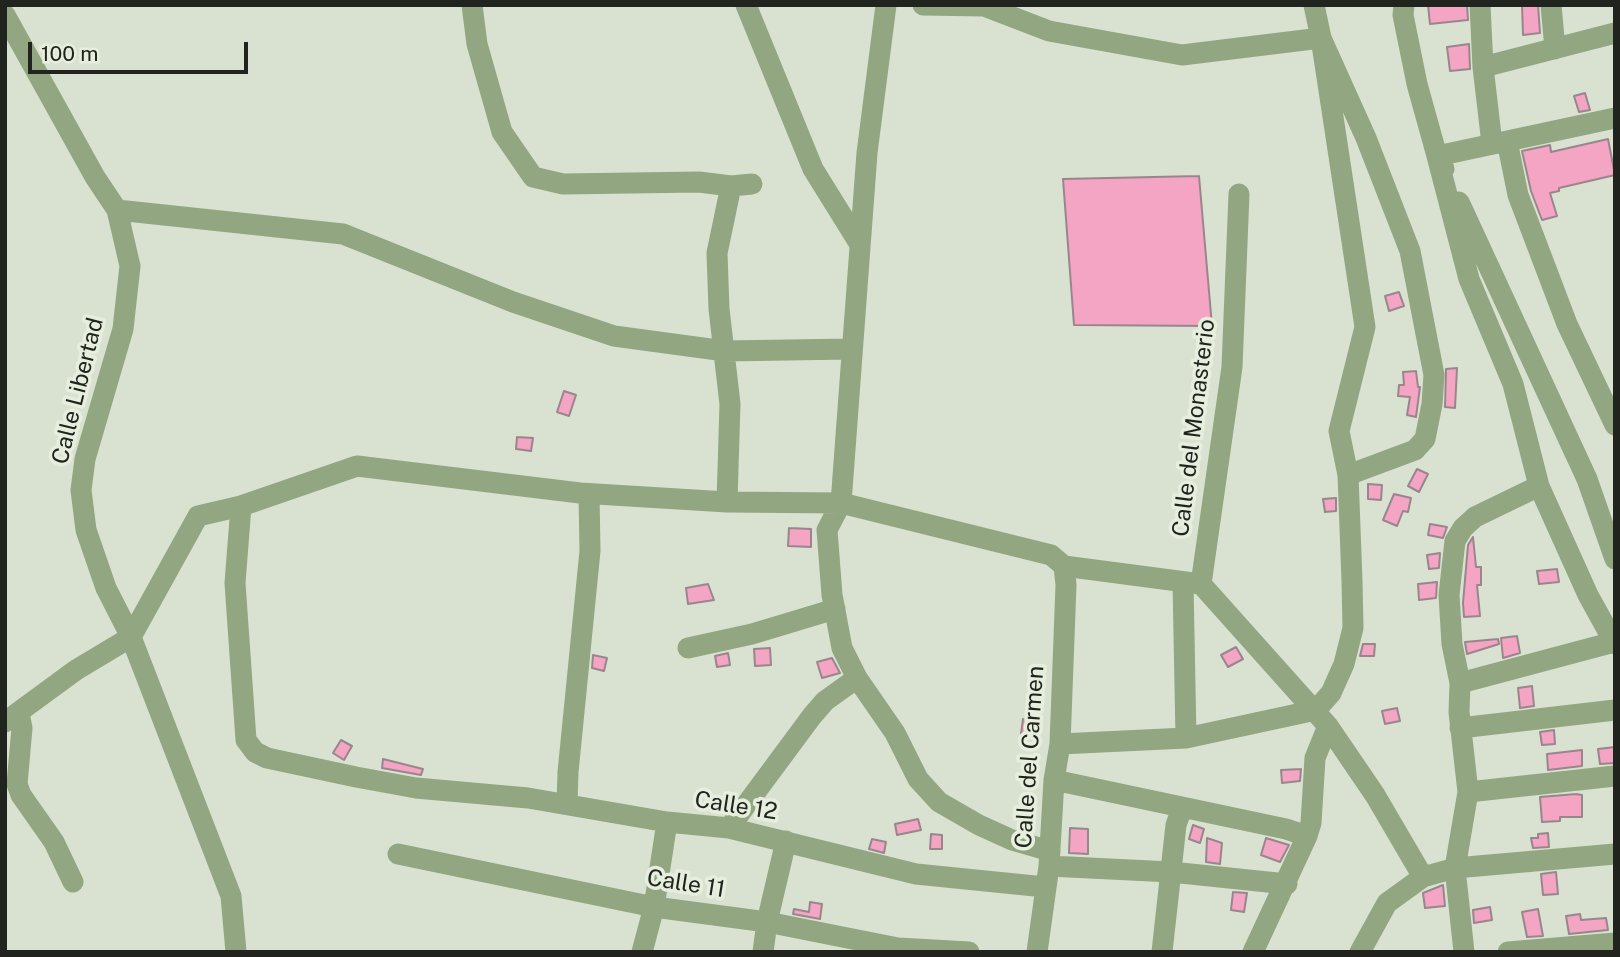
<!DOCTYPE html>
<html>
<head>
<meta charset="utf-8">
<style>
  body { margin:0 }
  #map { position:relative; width:1620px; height:957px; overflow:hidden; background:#d9e2d1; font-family:"Public Sans",sans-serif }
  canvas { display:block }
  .frame { position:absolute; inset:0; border:7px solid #21241e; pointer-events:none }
  .scale { position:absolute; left:28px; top:42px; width:220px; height:32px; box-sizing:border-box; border:4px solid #21241e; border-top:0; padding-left:9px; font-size:21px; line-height:24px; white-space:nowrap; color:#21241e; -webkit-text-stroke:5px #e6efde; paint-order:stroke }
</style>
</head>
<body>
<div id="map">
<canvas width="1620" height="957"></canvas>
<div class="frame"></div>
<div class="scale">100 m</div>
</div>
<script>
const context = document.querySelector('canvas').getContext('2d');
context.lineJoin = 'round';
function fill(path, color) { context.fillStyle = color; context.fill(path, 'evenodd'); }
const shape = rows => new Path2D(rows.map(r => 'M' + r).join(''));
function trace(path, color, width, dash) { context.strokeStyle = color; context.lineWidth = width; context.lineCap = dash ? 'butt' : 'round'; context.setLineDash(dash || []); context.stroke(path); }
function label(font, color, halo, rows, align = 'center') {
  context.font = font + ' "Public Sans",sans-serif'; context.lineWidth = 7; context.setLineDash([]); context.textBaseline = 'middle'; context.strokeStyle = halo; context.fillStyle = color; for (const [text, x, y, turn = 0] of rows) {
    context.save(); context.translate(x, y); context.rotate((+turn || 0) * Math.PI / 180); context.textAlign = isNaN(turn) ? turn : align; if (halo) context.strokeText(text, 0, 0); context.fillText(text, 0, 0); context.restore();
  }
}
const building = shape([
  [1428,5,1467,5,1468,20,1430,24,1428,5],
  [1522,5,1538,5,1540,33,1523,35,1522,5],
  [1469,44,1470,69,1450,71,1447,47,1469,44],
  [1585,93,1590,110,1579,112,1574,96,1585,93],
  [1608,139,1615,175,1559,188,1559,191,1550,193,1557,216,1542,220,1531,191,1522,151,1550,145,1551,152,1608,139],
  [1199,176,1212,326,1074,325,1063,179,1199,176],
  [1399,292,1404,306,1389,311,1385,296,1399,292],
  [1457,368,1455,408,1445,407,1446,369,1457,368],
  [1416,371,1418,387,1420,387,1416,417,1407,415,1410,397,1398,396,1399,385,1404,385,1403,372,1416,371],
  [564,391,576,395,569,416,557,412,564,391],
  [517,437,533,438,531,451,516,449,517,437],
  [1417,469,1428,474,1419,492,1408,486,1417,469],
  [1368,484,1382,485,1381,500,1368,499,1368,484],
  [1394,494,1411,498,1408,512,1403,511,1397,526,1383,520,1394,494],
  [1336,498,1336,511,1325,512,1323,499,1336,498],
  [1430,524,1447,527,1443,538,1428,535,1430,524],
  [789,528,811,529,811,547,788,546,789,528],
  [1473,537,1476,567,1481,567,1481,585,1477,585,1480,616,1464,617,1463,603,1468,545,1473,537],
  [1440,553,1439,568,1429,569,1427,555,1440,553],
  [1557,569,1559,582,1539,584,1537,571,1557,569],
  [1437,582,1436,598,1419,600,1418,584,1437,582],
  [708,584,714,600,688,604,686,588,708,584],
  [1517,636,1520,653,1503,658,1501,638,1517,636],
  [1498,639,1499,644,1467,654,1465,642,1498,639],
  [1363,644,1375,644,1374,656,1360,656,1363,644],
  [1236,647,1243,659,1228,667,1221,655,1236,647],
  [770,648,771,665,755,666,754,649,770,648],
  [728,653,730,665,717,667,715,656,728,653],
  [593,655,607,658,604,671,592,668,593,655],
  [832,658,840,673,822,678,817,662,832,658],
  [1532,686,1534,706,1520,708,1518,688,1532,686],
  [1397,708,1400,721,1385,724,1382,711,1397,708],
  [1023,719,1040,721,1038,736,1021,734,1023,719],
  [1554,730,1555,744,1542,745,1540,732,1554,730],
  [341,740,352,746,344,760,333,753,341,740],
  [1615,747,1615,763,1600,764,1598,749,1615,747],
  [1582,750,1582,766,1548,770,1547,754,1582,750],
  [383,759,423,769,421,775,382,768,383,759],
  [1301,769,1300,781,1282,783,1281,770,1301,769],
  [1576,794,1582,795,1582,817,1560,817,1560,821,1542,822,1540,797,1576,794],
  [918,819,921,830,897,835,895,824,918,819],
  [1193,825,1204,829,1200,843,1189,839,1193,825],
  [1070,828,1088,829,1088,854,1069,853,1070,828],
  [1548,833,1549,847,1533,848,1531,838,1538,838,1538,834,1548,833],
  [931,834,942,835,942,849,930,849,931,834],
  [1207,838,1222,843,1220,864,1206,862,1207,838],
  [1266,838,1289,845,1280,862,1261,855,1266,838],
  [872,839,886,842,884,853,869,849,872,839],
  [1556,872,1558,894,1543,895,1541,874,1556,872],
  [1443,885,1445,906,1425,908,1423,893,1443,885],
  [1233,892,1247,893,1244,912,1231,910,1233,892],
  [810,902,822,904,820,919,793,914,794,909,809,912,810,902],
  [1490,907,1492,920,1474,923,1473,910,1490,907],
  [1538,909,1543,936,1527,937,1522,912,1538,909],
  [1580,914,1581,920,1606,918,1608,930,1569,934,1566,916,1580,914]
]);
fill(building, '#f4a5c3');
trace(building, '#99868c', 2);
trace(shape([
  [472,5,477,44,502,132,533,177,563,184,699,182,731,186,717,253,719,309,730,404,727,502],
  [746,5,813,169,859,243],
  [886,5,867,153,841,503,1051,555,1064,566,1201,584,1328,726,1375,795,1423,877],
  [923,5,984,6,1049,31,1182,55,1321,38,1365,327,1339,431,1348,475,1352,581,1353,628,1344,664,1331,693,1316,710,1186,738,1060,744],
  [1314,5,1321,38,1366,138,1410,251,1434,375,1432,404,1425,439,1415,450,1348,475],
  [1404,5,1403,15,1417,84,1437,156,1444,169],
  [1480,5,1483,67,1492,144],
  [1551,5,1555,49],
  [5,15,95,177,117,210,130,266,123,329,85,459,81,490,86,530,106,588,131,637,231,896,236,952],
  [1483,67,1615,33],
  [1615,118,1437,156,1469,279,1513,384,1539,486,1588,595,1615,644],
  [1507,141,1518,195,1567,324,1615,425],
  [731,186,752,184],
  [1459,202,1587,479,1615,559],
  [117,210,343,234,513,302,614,336,725,351,851,349],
  [1539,486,1475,517,1463,528,1455,541,1449,595,1452,644,1460,683,1459,712,1468,792,1615,776],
  [241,506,235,583,246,740,255,752,267,758,356,777,416,788,528,798,667,822,729,828,916,874,1045,887],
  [1183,583,1186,738],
  [1201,584,1232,367,1239,194],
  [688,648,752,634,835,609],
  [1460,683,1614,642],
  [19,713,22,728,17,784,21,795,54,842,73,882],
  [5,722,76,670,131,637,198,516,241,506,357,466,580,493,727,502,841,503,827,530,832,595,842,648,857,678,895,733,918,779,939,802,979,825,1012,840,1050,851],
  [1460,728,1615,710],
  [1054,780,1286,829,1307,836],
  [567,804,568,772,590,551,589,494],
  [729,828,812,716,825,701,857,678],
  [398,854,654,907,767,922,898,948,969,952],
  [1049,866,1171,872,1287,884],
  [642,952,654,907,667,822],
  [763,952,767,922,786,841],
  [1037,952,1049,866,1054,780,1060,744,1066,585,1064,566],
  [1162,952,1176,825,1182,808],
  [1253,952,1307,836,1311,823,1315,758,1328,726],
  [1360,952,1387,903,1423,877,1455,868,1615,854],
  [1464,952,1455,868,1468,792],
  [1508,952,1615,943]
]), '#92a681', 21);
label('23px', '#21241e', '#e6efde', [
  ["Calle Libertad",78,391,-76],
  ["Calle del Monasterio",1194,428,-83],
  ["Calle del Carmen",1030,757,-86],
  ["Calle 12",736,806,9],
  ["Calle 11",686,884,9]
]);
</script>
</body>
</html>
